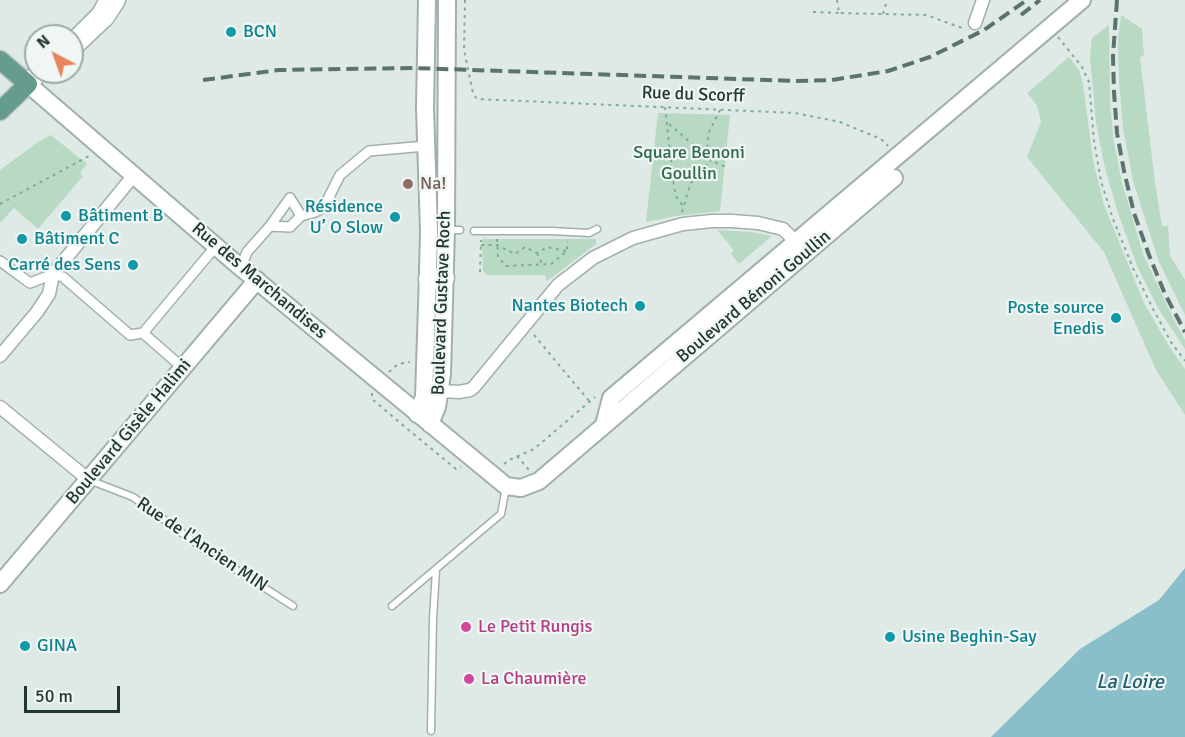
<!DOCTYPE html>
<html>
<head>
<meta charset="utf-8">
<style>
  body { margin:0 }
  #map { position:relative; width:1185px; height:737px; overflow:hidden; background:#dfe9e5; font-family:Signika,sans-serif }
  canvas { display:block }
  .north { position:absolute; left:24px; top:24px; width:60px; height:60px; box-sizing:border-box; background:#eff6f3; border:2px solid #9daaa6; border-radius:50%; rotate:319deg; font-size:16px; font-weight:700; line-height:24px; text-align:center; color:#213732 }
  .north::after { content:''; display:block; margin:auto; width:21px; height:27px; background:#e8855e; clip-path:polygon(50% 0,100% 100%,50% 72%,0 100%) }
  .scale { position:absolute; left:24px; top:686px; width:96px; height:27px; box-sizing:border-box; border:3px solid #213732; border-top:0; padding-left:8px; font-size:18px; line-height:21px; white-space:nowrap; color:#213732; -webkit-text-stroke:4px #eff6f3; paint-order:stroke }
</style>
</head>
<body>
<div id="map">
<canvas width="1185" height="737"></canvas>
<div class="north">N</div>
<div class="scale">50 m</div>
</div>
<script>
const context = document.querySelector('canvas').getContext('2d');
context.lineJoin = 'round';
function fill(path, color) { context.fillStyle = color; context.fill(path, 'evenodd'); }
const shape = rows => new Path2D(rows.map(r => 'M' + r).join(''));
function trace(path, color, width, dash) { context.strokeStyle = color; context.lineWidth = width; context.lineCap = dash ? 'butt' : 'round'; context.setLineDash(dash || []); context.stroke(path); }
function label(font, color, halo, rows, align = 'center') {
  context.font = font + ' Signika,sans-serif'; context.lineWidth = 4.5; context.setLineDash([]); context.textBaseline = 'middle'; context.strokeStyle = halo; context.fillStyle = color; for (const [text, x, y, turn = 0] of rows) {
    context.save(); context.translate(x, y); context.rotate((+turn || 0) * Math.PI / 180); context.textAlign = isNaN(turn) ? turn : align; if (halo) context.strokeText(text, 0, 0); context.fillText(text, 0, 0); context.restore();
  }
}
fill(shape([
  [1121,15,1142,29,1144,56,1140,57,1155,183,1162,226,1168,226,1170,256,1185,280,1185,315,1159,262,1133,181,1123,128,1119,81,1118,39],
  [1109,25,1110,103,1114,143,1122,182,1143,254,1174,320,1185,340,1185,349,1158,308,1138,268,1117,210,1104,164,1096,123,1090,57,1092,38],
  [1069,57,1079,70,1083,84,1093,160,1104,205,1144,303,1170,348,1185,369,1185,415,1156,370,1104,252,1027,157,1041,122,1037,105,1027,93],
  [658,113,730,115,720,211,676,216,646,222],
  [51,135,87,164,80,173,83,176,38,229,14,208,0,223,0,170,38,142],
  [717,230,751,232,772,236,739,264,731,254,734,250],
  [482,239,596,239,596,244,547,281,545,275,487,275,483,271]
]), '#b8d9c3');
fill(shape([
  [1185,568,1185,737,991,737,1080,649,1159,600]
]), '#89becb');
const service = shape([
  [71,36,96,11,102,0],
  [447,230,460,230],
  [474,231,551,231,589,233,597,229],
  [89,480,133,497,204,549,293,606],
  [392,606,501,514,506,487],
  [431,731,433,619,436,570]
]);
const pedestrian = shape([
  [270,226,290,198,301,216],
  [0,261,30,283,53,274,63,277,130,335,143,333,183,368],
  [241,267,247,252,270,226,290,227,301,216,315,212,324,207,340,175,369,151,426,146],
  [143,333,216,246]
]);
const minor = shape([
  [975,23,983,0],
  [0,356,37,312,49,294,53,274,134,175],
  [441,391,459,392,470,390,474,387,558,285,593,258,633,238,683,224,712,221,732,221,758,223,783,229,796,242],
  [0,407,89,480]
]);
const tertiary = shape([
  [28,84,233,261,506,486,521,488,539,481,894,178],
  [417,414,424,397,427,305,429,232,425,108,427,0],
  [430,424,437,407,442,374,446,229,447,0],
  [604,425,611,398,1082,0],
  [0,584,257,280]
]);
const secondary = shape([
  [72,48,105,17,116,0],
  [28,84,39,72],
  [428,279,445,278]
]);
const primary = shape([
  [0,60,28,84,0,111]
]);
trace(service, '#a2b0ac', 9);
trace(pedestrian, '#a2b0ac', 12);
trace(minor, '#a2b0ac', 15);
trace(tertiary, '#a2b0ac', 20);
trace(secondary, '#9fb4ad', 21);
trace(primary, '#bcc3c2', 21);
trace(shape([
  [465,0,464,50,473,93,477,99,795,113,840,122,881,139,888,146],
  [837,0,839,13,926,15,965,29],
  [813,12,839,13],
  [883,14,887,0],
  [1058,37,1082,67,1089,82,1094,141,1101,181,1113,219,1133,268,1153,309,1171,342,1185,361],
  [665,107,674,187,677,198,683,206],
  [669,124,712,161,726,167],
  [706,155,709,132,720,110],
  [0,204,89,156],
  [682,212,690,185,695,175,711,161],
  [497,239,498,257,506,266,551,264,567,251,567,241],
  [481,245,497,245,515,254,525,247,537,253,547,247,566,251],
  [537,253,542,264],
  [480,272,481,240],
  [534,335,590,402],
  [389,372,398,364,410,362],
  [372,393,372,399,405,427,456,469,461,467],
  [517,456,529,470],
  [504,464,509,460,534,449,595,397]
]), '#81aa9f', 2, [3, 4.5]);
trace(service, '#fff', 6);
trace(pedestrian, '#fff', 9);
trace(minor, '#fff', 12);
trace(tertiary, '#fff', 16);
trace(secondary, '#fff', 18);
trace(primary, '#669c90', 18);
trace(shape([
  [1117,0,1113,56,1114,92,1117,133,1124,171,1134,213,1149,255,1165,294,1185,332],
  [1021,15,1040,0],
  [203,80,279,70,414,68,797,81,832,80,888,71,930,57,984,30,1027,0]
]), '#5b736e', 4, [12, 6]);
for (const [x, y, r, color] of [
  [231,32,6,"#0f9aa8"],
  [408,184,6,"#8d6e63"],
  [66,216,6,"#0f9aa8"],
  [395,217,6,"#0f9aa8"],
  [22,239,6,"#0f9aa8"],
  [133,265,6,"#0f9aa8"],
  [640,306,6,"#0f9aa8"],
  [1116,318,6,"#0f9aa8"],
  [466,627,6,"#d1479c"],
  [890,637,6,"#0f9aa8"],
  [25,646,6,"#0f9aa8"],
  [469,679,6,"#d1479c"]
]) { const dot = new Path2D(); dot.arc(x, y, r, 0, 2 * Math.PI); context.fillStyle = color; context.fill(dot); trace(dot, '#eff6f3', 2); }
label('18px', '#0d838f', '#eff6f3', [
  ["BCN",243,32],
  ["Résidence",383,207,"right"],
  ["U’ O Slow",383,228,"right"],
  ["Bâtiment B",78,216],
  ["Bâtiment C",34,239],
  ["Carré des Sens",121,265,"right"],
  ["Nantes Biotech",628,306,"right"],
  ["Poste source",1104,308,"right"],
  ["Enedis",1104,329,"right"],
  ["Usine Beghin-Say",902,637],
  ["GINA",37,646]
], 'left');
label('18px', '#213732', '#eff6f3', [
  ["Rue du Scorff",693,95,2],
  ["Rue des Marchandises",259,281,40],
  ["Boulevard Bénoni Goullin",754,297,-40],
  ["Boulevard Gustave Roch",442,303,-88],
  ["Boulevard Gisèle Halimi",129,432,-50],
  ["Rue de l'Ancien MIN",202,545,34]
]);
label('18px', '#2e6b48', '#eff6f3', [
  ["Square Benoni",689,153],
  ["Goullin",689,174]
]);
label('18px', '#785e54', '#eff6f3', [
  ["Na!",420,184]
], 'left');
label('18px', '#b23c85', '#eff6f3', [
  ["Le Petit Rungis",478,627],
  ["La Chaumière",481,679]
], 'left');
label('italic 20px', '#205e6e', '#eff6f3', [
  ["La Loire",1130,683]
]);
</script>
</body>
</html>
